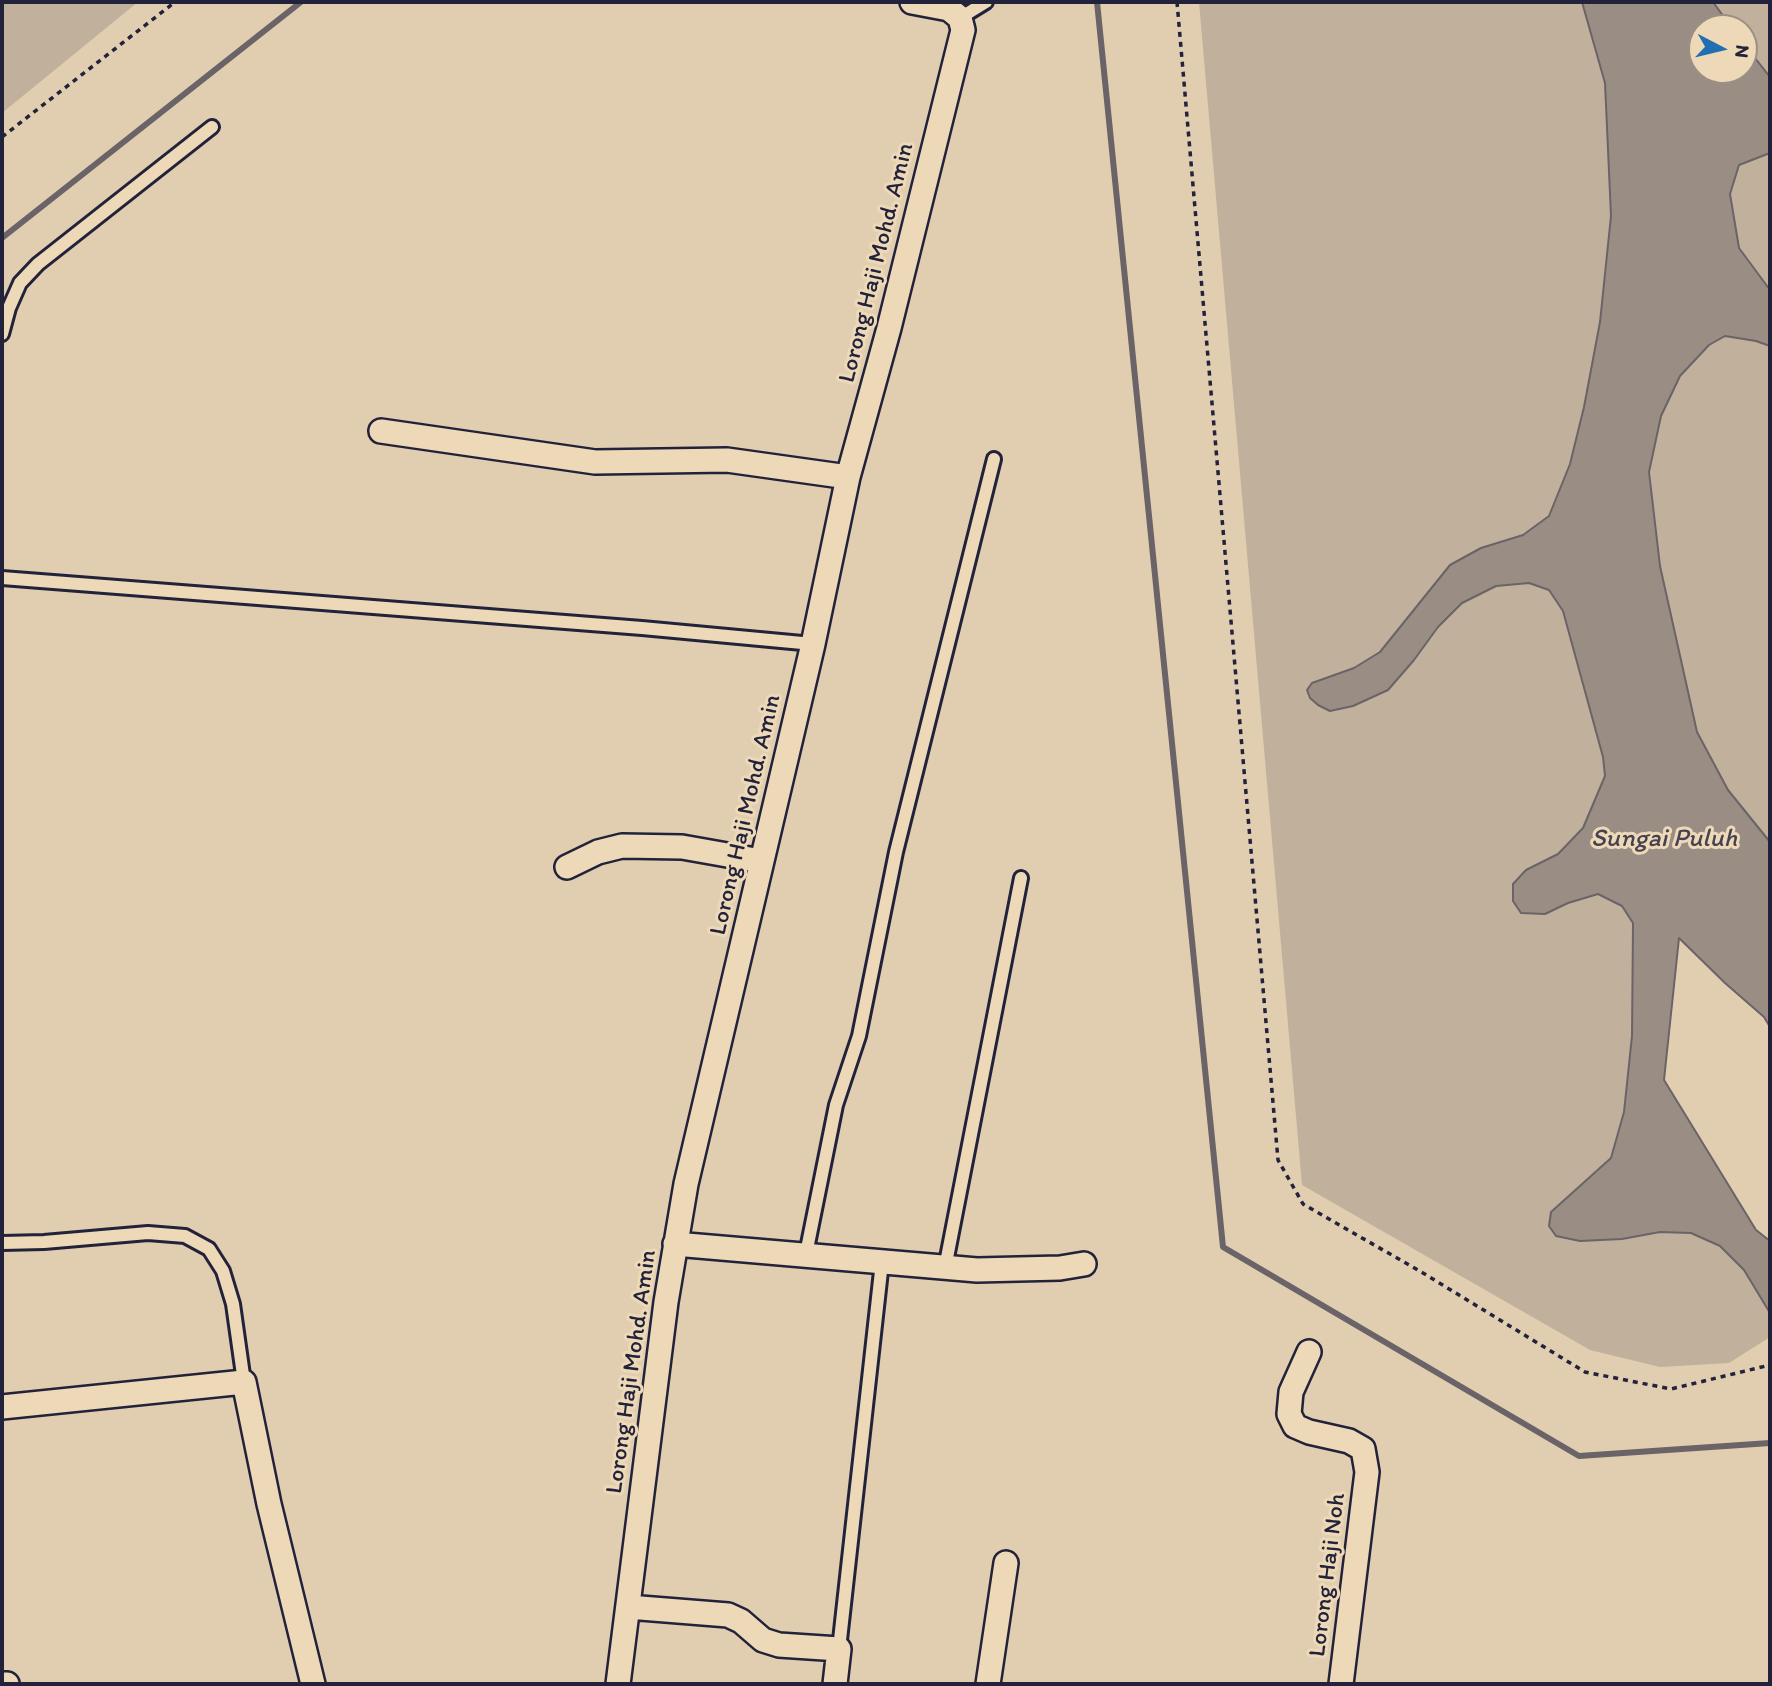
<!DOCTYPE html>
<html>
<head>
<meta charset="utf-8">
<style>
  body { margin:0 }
  #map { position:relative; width:1772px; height:1686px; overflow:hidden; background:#e1ceb0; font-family:Itim,sans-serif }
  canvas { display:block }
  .frame { position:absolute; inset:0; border:4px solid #22223b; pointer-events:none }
  .north { position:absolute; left:1688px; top:14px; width:70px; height:70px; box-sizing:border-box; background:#edd9b7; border:2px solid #9c9085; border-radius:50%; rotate:97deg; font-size:19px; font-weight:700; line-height:28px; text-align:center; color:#22223b }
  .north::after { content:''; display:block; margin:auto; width:24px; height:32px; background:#1f6fb2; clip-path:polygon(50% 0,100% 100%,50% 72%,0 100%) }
</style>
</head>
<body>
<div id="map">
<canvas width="1772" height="1686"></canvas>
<div class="frame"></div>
<div class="north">N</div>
</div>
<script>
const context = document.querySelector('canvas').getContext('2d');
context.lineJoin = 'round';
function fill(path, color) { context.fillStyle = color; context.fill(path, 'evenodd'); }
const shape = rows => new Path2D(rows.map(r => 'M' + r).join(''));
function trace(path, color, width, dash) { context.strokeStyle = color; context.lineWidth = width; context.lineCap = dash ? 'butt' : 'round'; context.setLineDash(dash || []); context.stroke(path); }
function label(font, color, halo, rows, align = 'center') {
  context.font = font + ' Itim,sans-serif'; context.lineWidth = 6; context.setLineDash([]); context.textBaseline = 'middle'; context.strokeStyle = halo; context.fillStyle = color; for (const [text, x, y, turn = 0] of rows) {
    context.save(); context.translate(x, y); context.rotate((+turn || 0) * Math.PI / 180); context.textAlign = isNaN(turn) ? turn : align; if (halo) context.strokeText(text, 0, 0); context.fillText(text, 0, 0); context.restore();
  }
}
fill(shape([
  [2,2,138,2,2,113],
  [1199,2,1582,2,1605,83,1611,216,1600,322,1584,407,1570,464,1549,516,1523,534,1481,548,1450,565,1380,652,1354,668,1312,683,1310,698,1318,705,1330,711,1414,660,1438,627,1462,603,1496,586,1529,583,1549,590,1563,611,1603,757,1605,776,1583,828,1558,854,1526,870,1513,884,1513,901,1545,914,1568,903,1598,894,1622,906,1633,923,1632,1036,1624,1112,1611,1158,1552,1212,1622,1239,1660,1232,1691,1233,1720,1246,1744,1270,1770,1313,1770,1337,1729,1363,1660,1367,1590,1350,1302,1185],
  [1713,2,1770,2,1770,77,1744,44,1744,28,1732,28],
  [1770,153,1770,290,1739,248,1730,194,1739,165],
  [1725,336,1756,341,1770,346,1770,842,1728,790,1697,732,1660,566,1649,472,1661,416,1680,376,1710,344]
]), '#c1b19c');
const water = shape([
  [1582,2,1713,2,1732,28,1702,28,1702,70,1744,70,1744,44,1770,77,1770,153,1739,165,1730,194,1739,248,1770,290,1770,346,1756,341,1725,336,1709,345,1680,376,1661,416,1649,472,1660,566,1697,732,1728,790,1770,842,1770,1027,1764,1017,1725,983,1679,938,1664,1080,1756,1230,1770,1241,1770,1313,1744,1270,1720,1246,1691,1233,1660,1232,1622,1239,1580,1241,1556,1236,1549,1226,1551,1212,1611,1158,1624,1112,1632,1036,1633,923,1622,906,1598,894,1568,903,1545,914,1521,913,1513,901,1513,884,1526,870,1558,854,1583,828,1605,776,1603,757,1563,611,1549,590,1529,583,1496,586,1462,603,1438,627,1414,660,1388,690,1353,706,1330,711,1318,705,1310,698,1307,690,1312,683,1354,668,1380,652,1450,565,1481,548,1523,535,1549,516,1570,464,1584,407,1600,322,1611,216,1605,83,1582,2]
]);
fill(water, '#9a8e84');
trace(water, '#6a6367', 2);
trace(shape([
  [1097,2,1223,1247,1579,1456,1770,1443],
  [2,238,301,2]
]), '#6a6367', 6);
const lane = shape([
  [960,18,986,2],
  [2,334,9,308,20,283,38,264,212,127],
  [2,578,642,628,813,644],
  [2,1243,44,1242,148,1233,185,1236,209,1249,223,1271,233,1304,244,1382],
  [806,1254,836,1105,859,1036,896,852,994,459],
  [945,1268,1021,878],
  [839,1649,882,1262]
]);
const street = shape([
  [381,431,595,462,727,460,848,477],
  [567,867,598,852,622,846,682,847,761,861],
  [675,1244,977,1270,1060,1268,1084,1264],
  [1309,1352,1291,1392,1289,1414,1295,1426,1309,1432,1349,1441,1363,1449,1367,1472,1341,1684],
  [2,1407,244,1382,269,1504,313,1684],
  [628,1607,728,1615,741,1621,763,1640,779,1645,839,1649,835,1684],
  [2,1684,7,1684],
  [618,1684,666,1302,686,1184,813,644,848,477,889,328,963,30,960,18,949,9,912,2],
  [988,1684,1006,1563]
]);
trace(lane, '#22223b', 18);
trace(street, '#22223b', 28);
trace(shape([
  [1177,2,1278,1160,1303,1204,1423,1273,1585,1372,1671,1389,1770,1365],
  [2,137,175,2]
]), '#22223b', 3.5, [5, 5]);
trace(lane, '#edd9b7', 12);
trace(street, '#edd9b7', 23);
label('24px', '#22223b', '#edd9b7', [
  ["Lorong Haji Mohd. Amin",877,263,-76],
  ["Lorong Haji Mohd. Amin",746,815,-77],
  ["Lorong Haji Mohd. Amin",632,1372,-82],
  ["Lorong Haji Noh",1328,1575,-83]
]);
label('italic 26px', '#464251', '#edd9b7', [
  ["Sungai Puluh",1664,839]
]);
</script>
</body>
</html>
